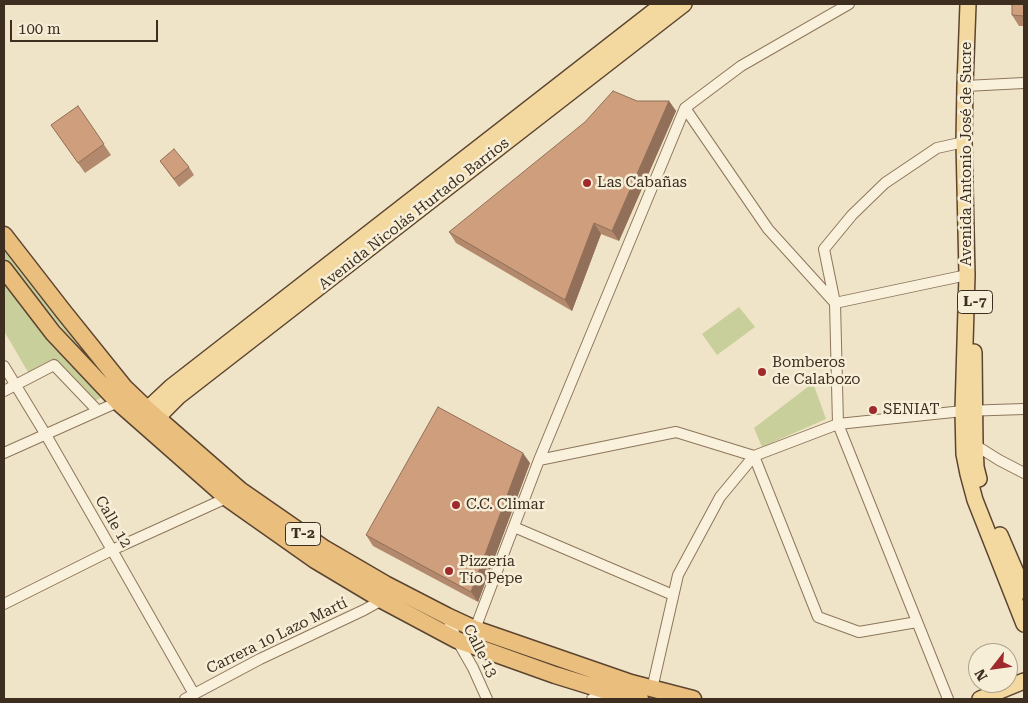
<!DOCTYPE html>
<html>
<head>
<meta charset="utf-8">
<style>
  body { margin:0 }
  #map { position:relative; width:1028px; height:703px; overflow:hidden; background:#f0e4c8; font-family:"Roboto Serif",serif }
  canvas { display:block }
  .frame { position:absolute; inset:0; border:5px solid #3d2e20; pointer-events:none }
  .north { position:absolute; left:968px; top:643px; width:50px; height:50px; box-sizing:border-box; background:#f7eed8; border:1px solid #ada18e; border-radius:50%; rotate:240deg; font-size:14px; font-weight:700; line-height:20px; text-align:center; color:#3d2e20 }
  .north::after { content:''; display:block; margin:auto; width:18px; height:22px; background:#9e2a2b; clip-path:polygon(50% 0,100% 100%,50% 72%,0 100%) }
  .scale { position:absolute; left:10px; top:20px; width:148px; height:22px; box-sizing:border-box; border:2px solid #3d2e20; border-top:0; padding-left:6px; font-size:15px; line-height:18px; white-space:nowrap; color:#3d2e20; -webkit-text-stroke:4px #f7eed8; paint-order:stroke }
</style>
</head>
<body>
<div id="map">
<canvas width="1028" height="703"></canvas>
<div class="frame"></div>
<div class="north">N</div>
<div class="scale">100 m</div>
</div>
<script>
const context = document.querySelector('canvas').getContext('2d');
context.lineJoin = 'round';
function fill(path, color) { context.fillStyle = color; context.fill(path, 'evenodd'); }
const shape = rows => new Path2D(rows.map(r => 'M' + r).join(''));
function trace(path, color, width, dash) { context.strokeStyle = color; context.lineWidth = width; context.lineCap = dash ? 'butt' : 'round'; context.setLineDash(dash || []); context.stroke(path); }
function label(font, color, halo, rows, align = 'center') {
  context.font = font + ' "Roboto Serif",serif'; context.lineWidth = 5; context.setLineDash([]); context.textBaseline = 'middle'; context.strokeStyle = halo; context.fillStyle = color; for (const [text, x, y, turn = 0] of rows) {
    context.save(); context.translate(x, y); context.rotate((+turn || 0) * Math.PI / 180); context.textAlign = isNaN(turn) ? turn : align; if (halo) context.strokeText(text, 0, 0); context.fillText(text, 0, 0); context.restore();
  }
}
fill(shape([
  [4,248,107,374,98,372,4,257],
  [4,279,35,323,102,397,95,401,53,359,28,372,4,331],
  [739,307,755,327,717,355,702,334],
  [813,383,826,419,762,447,754,428]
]), '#c9cf9b');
const minor = shape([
  [965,86,1024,83],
  [685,108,768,229,835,303,967,275],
  [4,366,46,435,112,550,194,694],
  [4,391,54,365,98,411],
  [975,445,999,460,1024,473],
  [4,453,118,402],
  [539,460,685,108,741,66,849,4],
  [514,527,673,595],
  [4,604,112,550,231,496],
  [447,616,457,640,473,668,487,699],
  [917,622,859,632,818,617,754,456,838,424,963,411,1024,409],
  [475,629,539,460,676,432,754,456,720,497,678,575,652,689],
  [185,699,260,659,364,610,382,600],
  [592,699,607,691],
  [948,699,838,424,835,303,824,249,852,215,885,183,937,148,964,142]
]);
const primary = shape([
  [968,4,965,86,964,142,967,275,963,411,964,454,968,474,975,500,1024,624],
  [974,352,975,445,976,467,979,479],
  [138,418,171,387,663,4],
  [150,425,179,396,684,4],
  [1000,535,1024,591],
  [980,699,1024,681]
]);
const trunk = shape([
  [4,235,63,311,124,387,147,409,240,490,325,549,385,584,447,616,475,629,631,683,693,699],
  [4,269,53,333,118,402,227,498,315,560,382,600,457,640,555,675,607,691,640,699]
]);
trace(minor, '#8d765c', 12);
trace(primary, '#5b4430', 18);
trace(trunk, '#5b4430', 19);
trace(minor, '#faf1dc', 10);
trace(primary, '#f3d9a0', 15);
trace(trunk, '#eabe7c', 16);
fill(shape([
  [1024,4,1024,26,1019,26,1012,15],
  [637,101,669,101,676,111,619,241,601,234,572,311,456,243,449,232],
  [78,106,111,155,85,173,51,125],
  [160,161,189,167,194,175,179,187],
  [530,463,478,602,373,546,366,535]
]), '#b2896c');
fill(shape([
  [669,101,676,111,619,241,612,231],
  [594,223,601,234,572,311,565,300],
  [523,453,530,463,478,602,471,592]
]), '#916f58');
const building = shape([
  [1012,4,1024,4,1024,16,1012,15,1012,4],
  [613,91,637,101,669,101,612,231,594,223,565,300,449,232,585,122,613,91],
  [78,106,104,144,78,163,51,125,78,106],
  [174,149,189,167,174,179,160,161,174,149],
  [438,407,523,453,471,592,366,535,438,407]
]);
fill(building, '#cf9f7d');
trace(building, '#916f58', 1);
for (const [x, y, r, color] of [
  [587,183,5,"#9e2a2b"],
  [762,372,5,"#9e2a2b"],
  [873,410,5,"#9e2a2b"],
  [456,505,5,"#9e2a2b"],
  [449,571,5,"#9e2a2b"]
]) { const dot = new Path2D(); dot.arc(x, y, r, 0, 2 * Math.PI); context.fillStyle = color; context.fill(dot); trace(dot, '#f7eed8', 2); }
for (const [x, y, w] of [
  [975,302,35],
  [303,534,35]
]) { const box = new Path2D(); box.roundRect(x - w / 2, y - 11.5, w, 23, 4); context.fillStyle = '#f7eed8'; context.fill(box); trace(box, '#3d2e20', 1); }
label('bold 14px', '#3d2e20', null, [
  ["L-7",975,302],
  ["T-2",303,534]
]);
label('15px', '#3d2e20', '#f7eed8', [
  ["Avenida Antonio José de Sucre",967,154,-90],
  ["Avenida Nicolás Hurtado Barrios",414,214,-38],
  ["Calle 12",113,522,60],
  ["Carrera 10 Lazo Martí",277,636,-26],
  ["Calle 13",480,651,63]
]);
label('15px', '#3d2e20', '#f7eed8', [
  ["Las Cabañas",597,183],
  ["Bomberos",772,363],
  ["de Calabozo",772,380],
  ["SENIAT",883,410],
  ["C.C. Climar",466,505],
  ["Pizzería",459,562],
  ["Tío Pepe",459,579]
], 'left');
</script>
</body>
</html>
